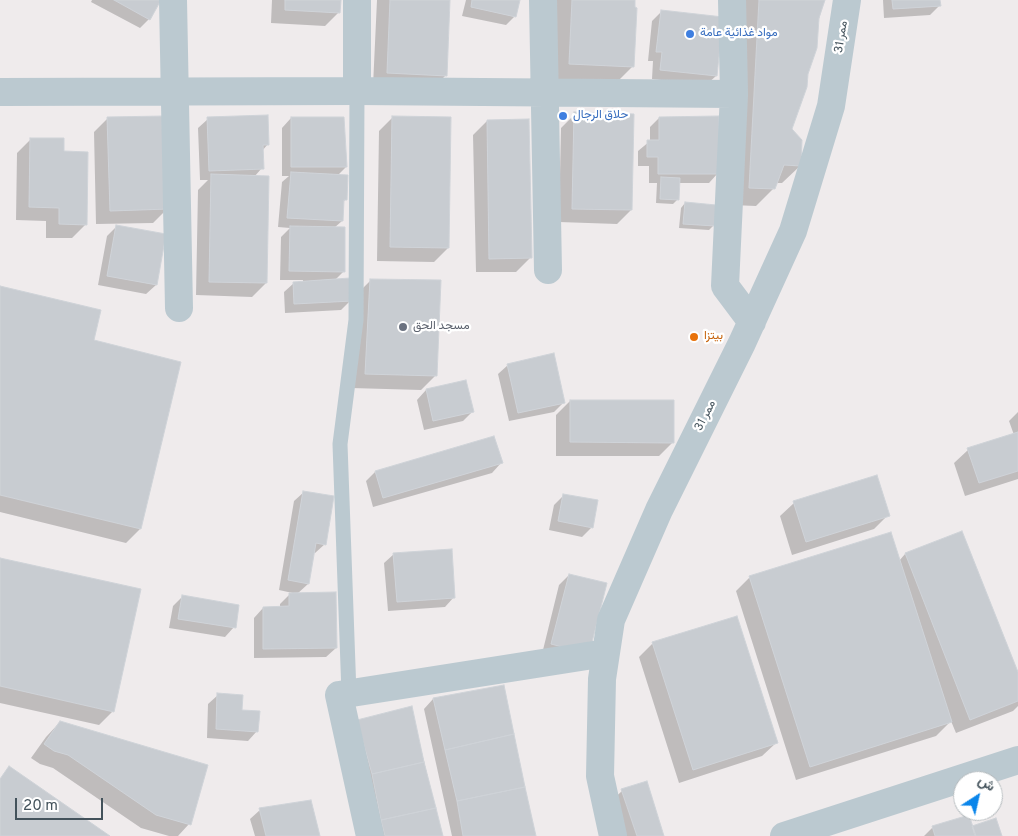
<!DOCTYPE html>
<html>
<head>
<meta charset="utf-8">
<style>
  body { margin:0 }
  #map { position:relative; width:1018px; height:836px; overflow:hidden; background:#efebec; font-family:Overpass,Vazirmatn,sans-serif }
  canvas { display:block }
  .north { position:absolute; left:953px; top:771px; width:50px; height:50px; box-sizing:border-box; background:#fff; border:1px solid #b4babd; border-radius:50%; rotate:35deg; font-size:14px; font-weight:700; line-height:20px; text-align:center; color:#43525b }
  .north::after { content:''; display:block; margin:auto; width:18px; height:22px; background:#0a85ea; clip-path:polygon(50% 0,100% 100%,50% 72%,0 100%) }
  .scale { position:absolute; left:15px; top:798px; width:88px; height:22px; box-sizing:border-box; border:2px solid #43525b; border-top:0; padding-left:6px; font-size:15px; line-height:18px; white-space:nowrap; color:#43525b; -webkit-text-stroke:4px #fff; paint-order:stroke }
</style>
</head>
<body>
<div id="map">
<canvas width="1018" height="836"></canvas>
<div class="north">ش</div>
<div class="scale">20 m</div>
</div>
<script>
const context = document.querySelector('canvas').getContext('2d');
context.lineJoin = 'round';
function fill(path, color) { context.fillStyle = color; context.fill(path, 'evenodd'); }
const shape = rows => new Path2D(rows.map(r => 'M' + r).join(''));
function trace(path, color, width, dash) { context.strokeStyle = color; context.lineWidth = width; context.lineCap = dash ? 'butt' : 'round'; context.setLineDash(dash || []); context.stroke(path); }
function label(font, color, halo, rows, align = 'center') {
  context.font = font + ' Overpass,Vazirmatn,sans-serif'; context.lineWidth = 4.5; context.setLineDash([]); context.textBaseline = 'middle'; context.strokeStyle = halo; context.fillStyle = color; for (const [text, x, y, turn = 0] of rows) {
    context.save(); context.translate(x, y); context.rotate((+turn || 0) * Math.PI / 180); context.textAlign = isNaN(turn) ? turn : align; if (halo) context.strokeText(text, 0, 0); context.fillText(text, 0, 0); context.restore();
  }
}
fill(shape([
  [92,0,160,0,149,19,140,28,91,2],
  [272,0,340,0,339,12,325,26,271,23],
  [377,0,449,0,446,75,432,89,373,86],
  [466,0,519,0,515,16,506,25,462,16],
  [556,0,635,0,633,66,615,84,552,81],
  [742,0,824,0,790,129,800,166,782,183,776,183,774,188,756,206,732,205],
  [883,0,939,0,939,6,930,15,884,18],
  [661,12,716,76,706,85,652,79,653,61,648,61,652,21],
  [575,114,631,210,617,224,559,222,561,128],
  [393,117,448,248,434,262,377,261,379,131],
  [108,118,167,209,153,223,96,224,94,132],
  [291,118,346,167,337,176,346,199,342,203,342,221,334,228,344,271,335,280,350,301,341,310,285,313,284,292,294,283,303,282,303,280,280,280,281,237,290,228,278,227,282,182,289,176,282,176,282,128],
  [659,118,718,173,709,183,678,183,677,200,673,204,656,203,657,183,649,183,649,166,638,166,638,151,650,141,650,127],
  [208,119,268,144,262,151,262,168,254,177,266,283,252,297,196,295,198,190,208,180,200,180,198,128],
  [487,121,530,258,516,272,476,272,473,135],
  [31,139,62,152,86,224,72,238,46,238,46,221,16,220,17,153],
  [685,203,713,226,709,230,679,228,681,208],
  [116,227,156,285,146,294,98,285,107,236],
  [370,281,435,376,421,390,351,388,356,295],
  [0,287,93,341,140,529,126,543,0,512],
  [508,365,564,402,554,412,509,421,498,374],
  [465,382,472,412,463,421,424,430,417,400,426,390],
  [570,401,673,442,659,456,556,456,556,415],
  [1018,412,1018,479,965,496,954,463,968,450,1014,435,1009,421],
  [501,463,492,473,373,507,366,481,375,472],
  [304,492,325,544,315,553,313,553,308,584,297,594,279,590,294,501],
  [564,495,592,527,582,537,549,530,554,505],
  [794,503,888,515,874,529,792,555,780,516],
  [962,533,1018,676,1018,706,1013,711,956,733,951,721,936,736,796,780,736,591,750,577,899,561,905,554],
  [394,554,454,597,445,607,388,611,384,563],
  [0,559,113,711,99,725,0,703],
  [569,575,588,653,542,654,559,585],
  [290,594,336,648,326,657,254,658,254,618,263,608,280,608,280,604],
  [182,597,234,627,225,637,169,628,173,606],
  [653,643,776,743,762,756,679,783,639,657],
  [503,686,535,836,452,836,424,709,433,699],
  [218,695,241,711,257,731,248,741,207,738,208,704],
  [411,707,442,836,374,836,348,731],
  [60,722,189,824,178,836,169,836,141,828,53,768,40,764,31,758,46,737],
  [622,791,663,836,618,836,608,804],
  [260,810,319,836,255,836,250,819],
  [933,827,1000,836,924,836]
]), '#0003');
const building = shape([
  [114,0,161,0,150,20,114,0],
  [285,0,341,0,340,13,285,10,285,0],
  [390,0,450,0,447,76,387,73,390,0],
  [472,0,520,0,516,17,471,7,472,0],
  [572,0,635,0,635,7,637,8,634,67,569,64,572,0],
  [759,0,825,0,819,18,817,48,808,74,807,87,792,129,802,140,801,166,784,165,775,189,749,188,759,0],
  [892,0,940,0,941,6,893,9,892,0],
  [661,10,723,17,717,76,660,70,662,52,656,52,661,10],
  [574,112,634,114,632,210,572,209,574,112],
  [268,115,269,145,263,145,264,169,209,171,207,117,268,115],
  [165,116,168,209,110,211,107,117,165,116],
  [392,116,451,117,449,248,390,247,392,116],
  [719,116,719,174,658,174,658,157,647,157,647,140,659,140,659,117,719,116],
  [291,117,344,117,347,167,291,167,291,117],
  [529,119,532,258,489,259,487,120,529,119],
  [30,138,64,138,64,151,88,152,87,225,59,224,59,208,29,207,30,138],
  [291,172,348,175,347,200,344,200,343,221,287,218,291,172],
  [211,174,269,176,267,283,209,282,211,174],
  [661,177,680,178,679,200,660,199,661,177],
  [685,202,716,205,715,226,683,224,685,202],
  [116,225,166,234,157,285,107,276,116,225],
  [290,226,345,227,345,272,289,271,290,226],
  [350,278,352,301,294,304,293,282,350,278],
  [370,279,441,280,437,376,365,374,370,279],
  [0,286,101,310,94,340,181,362,141,529,0,495,0,286],
  [554,353,565,403,518,413,507,364,554,353],
  [466,380,474,412,433,421,426,389,466,380],
  [570,400,674,400,674,443,570,442,570,400],
  [1018,432,1018,471,979,483,967,448,1018,432],
  [494,436,503,463,383,498,375,471,494,436],
  [877,475,890,516,806,542,793,501,877,475],
  [303,491,334,496,326,545,316,543,309,584,288,580,303,491],
  [563,494,598,500,593,528,558,521,563,494],
  [962,531,1018,672,1018,701,970,720,905,553,962,531],
  [891,532,952,722,810,767,749,576,891,532],
  [452,549,455,598,397,602,393,553,452,549],
  [0,558,141,589,114,712,0,686,0,558],
  [569,574,607,583,589,654,551,644,569,574],
  [336,592,337,648,263,649,263,607,289,606,289,593,336,592],
  [182,595,239,605,236,628,178,619,182,595],
  [737,616,778,743,693,770,652,642,737,616],
  [504,685,514,734,445,750,433,698,504,685],
  [217,693,243,695,242,710,260,711,258,732,216,729,217,693],
  [412,706,424,762,372,774,357,720,412,706],
  [60,721,208,765,191,825,156,815,68,755,54,751,44,744,60,721],
  [514,734,525,787,457,801,445,750,514,734],
  [424,762,436,808,381,820,372,774,424,762],
  [9,766,110,836,0,836,0,779,9,766],
  [647,781,664,836,637,836,621,789,647,781],
  [525,787,536,836,463,836,457,801,525,787],
  [311,800,320,836,266,836,259,808,311,800],
  [436,808,443,836,385,836,381,820,436,808],
  [969,815,976,836,935,836,932,826,969,815],
  [996,818,1002,836,975,836,972,826,996,818]
]);
fill(building, '#c8ccd1');
trace(building, '#cfd3d8', 1);
trace(shape([
  [349,694,340,444,356,320,357,91]
]), '#bbc9d0', 15);
trace(shape([
  [173,0,179,308],
  [357,0,357,91],
  [543,0,548,270],
  [732,0,734,94],
  [0,92,357,91,734,94,725,286,752,322],
  [370,836,339,695,606,653],
  [613,836,600,776,602,679,611,620,659,510,742,343,793,231,831,106,847,0],
  [784,836,1018,760]
]), '#bbc9d0', 28);
for (const [x, y, r, color] of [
  [690,34,5,"#3f7fe0"],
  [563,116,5,"#3f7fe0"],
  [403,327,5,"#6b7280"],
  [694,337,5,"#e8710a"]
]) { const dot = new Path2D(); dot.arc(x, y, r, 0, 2 * Math.PI); context.fillStyle = color; context.fill(dot); trace(dot, '#fff', 2); }
label('12px', '#366cbe', '#fff', [
  ["مواد غذائية عامة",700,34],
  ["حلاق الرجال",573,116]
], 'left');
label('12px', '#43525b', '#fff', [
  ["ممر 31",842,37,-81],
  ["ممر 31",706,416,-63]
]);
label('12px', '#5b616d', '#fff', [
  ["مسجد الحق",413,327]
], 'left');
label('12px', '#c56008', '#fff', [
  ["بيتزا",704,337]
], 'left');
</script>
</body>
</html>
